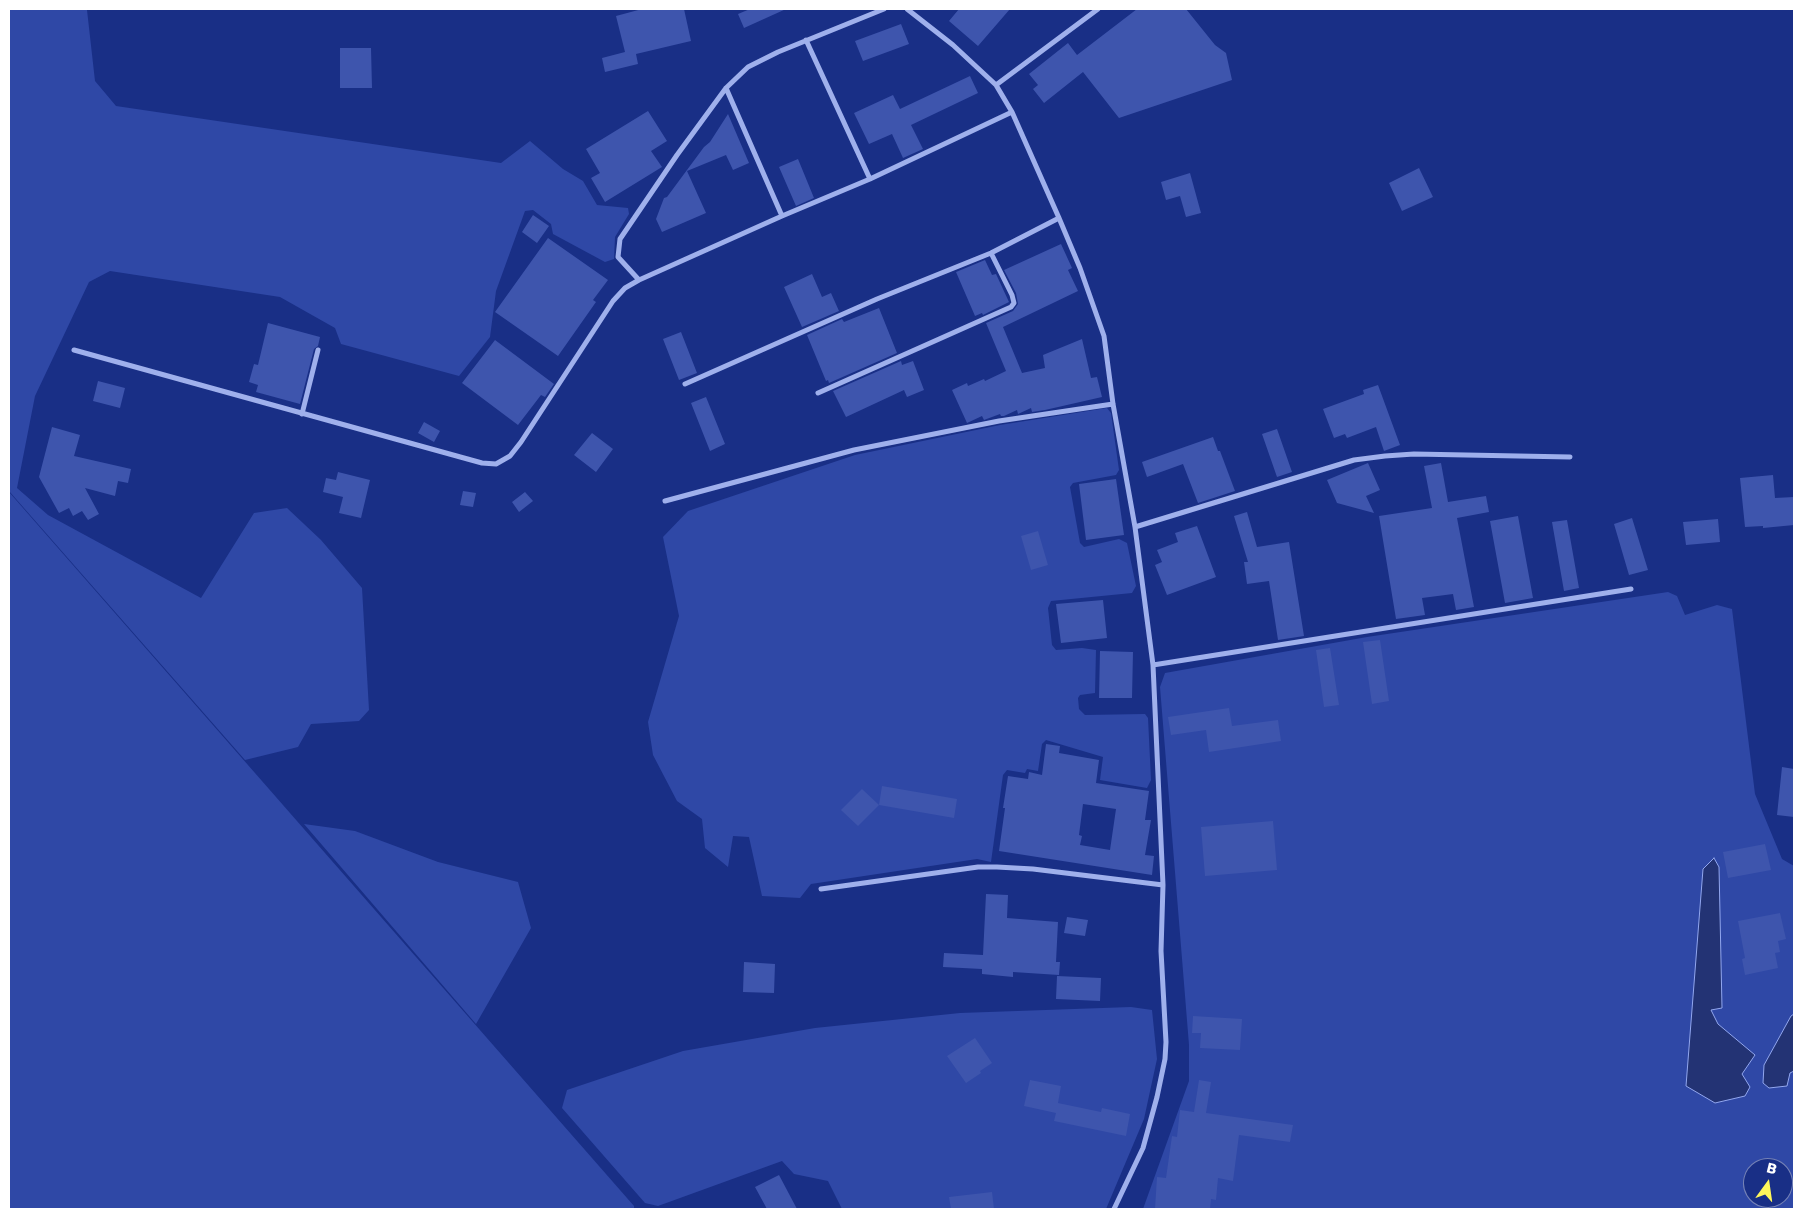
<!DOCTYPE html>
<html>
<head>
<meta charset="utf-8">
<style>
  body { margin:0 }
  #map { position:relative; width:1803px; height:1218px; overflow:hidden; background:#192f86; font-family:Rubik,sans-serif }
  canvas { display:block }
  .frame { position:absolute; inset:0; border:10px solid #fff; pointer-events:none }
  .north { position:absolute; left:1743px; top:1158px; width:50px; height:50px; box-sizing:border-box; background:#192f86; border:1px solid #7582b6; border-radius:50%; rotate:14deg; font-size:14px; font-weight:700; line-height:20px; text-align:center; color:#fff }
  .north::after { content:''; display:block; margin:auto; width:18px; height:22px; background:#fff75b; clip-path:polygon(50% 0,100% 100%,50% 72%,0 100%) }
</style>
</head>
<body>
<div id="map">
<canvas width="1803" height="1218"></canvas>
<div class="frame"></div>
<div class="north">B</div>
</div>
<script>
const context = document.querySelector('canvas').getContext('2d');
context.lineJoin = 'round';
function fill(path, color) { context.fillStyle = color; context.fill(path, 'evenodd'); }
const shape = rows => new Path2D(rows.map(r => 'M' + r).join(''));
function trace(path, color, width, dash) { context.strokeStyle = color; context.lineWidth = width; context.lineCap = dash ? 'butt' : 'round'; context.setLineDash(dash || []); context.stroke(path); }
fill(shape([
  [9,9,89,9,87,10,95,81,116,106,501,163,530,141,563,169,583,181,597,205,628,208,629,214,615,237,614,259,605,262,553,234,551,224,533,210,525,211,496,291,490,337,459,376,341,344,335,328,280,297,110,271,89,282,35,396,17,488,48,515,201,598,254,513,287,508,321,540,362,588,369,710,359,721,311,724,298,747,245,760,9,491],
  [1107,408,1111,413,1119,470,1116,475,1073,483,1070,487,1080,543,1084,547,1119,539,1127,543,1136,586,1132,593,1051,601,1048,608,1052,645,1056,650,1082,648,1096,650,1095,693,1080,695,1078,698,1079,709,1085,715,1145,714,1148,718,1151,780,1147,788,1100,780,1103,757,1046,740,1042,744,1038,771,1027,769,1025,773,1007,770,1003,775,991,862,977,859,811,884,800,898,762,896,749,837,733,836,728,867,705,848,702,819,677,801,653,755,648,722,679,616,663,537,688,511,855,455,1000,425],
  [9,492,634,1206,634,1209,9,1209],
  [1668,592,1677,596,1685,615,1717,605,1732,609,1755,794,1782,859,1794,866,1794,1209,1143,1209,1189,1081,1189,1045,1160,687,1165,673,1367,637],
  [1753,1168,1783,1168,1783,1198,1753,1198],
  [304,824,355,831,438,862,518,882,531,928,476,1024],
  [1131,1007,1152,1010,1157,1059,1144,1119,1106,1209,842,1209,828,1181,794,1174,782,1161,658,1206,645,1203,562,1108,567,1090,683,1051,815,1028,960,1013]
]), '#2f48a6');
const water = shape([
  [1714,858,1719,867,1722,1008,1711,1010,1718,1024,1755,1055,1742,1074,1750,1087,1745,1096,1715,1103,1686,1086,1703,869,1714,858],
  [1794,1014,1794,1071,1790,1073,1787,1086,1769,1088,1763,1083,1764,1065,1791,1016,1794,1014]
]);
fill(water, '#233374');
trace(water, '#92a7ef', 1);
fill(shape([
  [642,9,684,9,691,41,636,54,638,64,605,72,602,58,625,52,616,16],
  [750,9,786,9,744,28,738,14],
  [959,9,1010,9,978,46,949,21],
  [1137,9,1186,9,1215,45,1226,53,1232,80,1119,118,1083,72,1044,103,1033,89,1038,85,1029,74,1068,43,1077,55],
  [901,24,909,44,863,61,855,41],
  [340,48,371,48,372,88,340,88],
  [970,76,978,93,911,125,923,149,903,158,892,134,869,144,854,113,893,95,900,109],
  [648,111,667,141,651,151,662,167,605,202,591,178,600,173,586,149],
  [728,114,749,163,733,170,726,155,687,171,706,213,662,232,656,219,664,198,667,197,704,147,710,142],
  [798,159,814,198,796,206,779,167],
  [1419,168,1433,197,1402,211,1389,183],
  [1190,173,1201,213,1186,217,1180,196,1166,200,1161,182],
  [533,215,549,226,537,243,522,232],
  [548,238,608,280,593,300,596,302,558,356,495,312],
  [1061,244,1072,268,1068,270,1078,291,1003,327,1022,373,1045,368,1043,355,1082,339,1091,378,1097,377,1102,397,1045,410,1032,412,1031,408,1018,414,1017,410,1004,416,1001,416,1000,414,984,420,982,416,967,423,952,390,967,383,968,386,984,379,985,381,1006,371,986,323,1013,311,1018,304,1016,293,1004,270],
  [985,260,992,275,996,274,1009,302,983,315,982,313,975,316,956,272],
  [812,274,822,297,831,293,839,311,802,327,784,287],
  [879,308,897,353,829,383,828,380,826,381,807,335,842,319,844,322],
  [268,323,320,337,318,346,314,349,300,404,256,392,258,385,249,382,254,364,258,365],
  [681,332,697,373,679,380,663,339],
  [495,340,554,384,545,397,541,395,518,425,462,383],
  [901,361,902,365,913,361,924,390,907,397,904,390,846,417,833,391],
  [98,381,125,388,120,408,93,401],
  [1378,385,1400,445,1384,451,1376,427,1347,438,1345,434,1334,438,1323,409,1364,394,1363,390],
  [706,397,725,444,710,451,691,403],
  [424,422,440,431,434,442,418,433],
  [52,427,80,435,74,456,131,469,128,483,118,481,115,496,85,488,99,514,88,520,82,511,73,516,69,508,59,513,39,477],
  [1277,429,1292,472,1277,477,1262,434],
  [592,433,613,449,596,472,574,455],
  [1213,437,1218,451,1220,451,1235,491,1198,503,1183,464,1147,477,1142,462],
  [1368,463,1380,490,1366,496,1374,513,1337,503,1327,480],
  [1441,463,1448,502,1486,496,1489,512,1457,518,1474,607,1456,610,1453,594,1422,598,1425,615,1396,619,1379,516,1432,508,1424,466],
  [338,472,370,480,361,518,339,513,343,497,323,492,326,478,336,480],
  [1773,475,1775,498,1794,497,1794,525,1763,528,1763,526,1745,527,1740,478],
  [1116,479,1124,535,1086,540,1079,484],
  [463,491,476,493,473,507,460,505],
  [525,492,533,501,519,512,512,502],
  [1247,512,1257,547,1289,542,1304,636,1278,640,1269,581,1247,584,1244,562,1248,562,1234,516],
  [1518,516,1533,598,1505,603,1490,521],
  [1632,518,1648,570,1629,575,1614,524],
  [1718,519,1720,542,1686,545,1683,522],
  [1567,520,1579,588,1564,591,1552,522],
  [1197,526,1216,577,1167,595,1155,565,1162,562,1157,550,1178,542,1175,533],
  [1038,531,1048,565,1031,570,1021,536],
  [1103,600,1107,638,1061,643,1056,604],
  [1380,640,1389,701,1372,704,1363,642],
  [1330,648,1339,705,1324,707,1316,650],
  [1100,651,1133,652,1132,698,1099,698],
  [1229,708,1232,726,1278,720,1281,741,1209,752,1206,730,1171,735,1168,717],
  [1046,744,1060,746,1059,753,1099,760,1096,783,1149,791,1145,820,1151,820,1145,855,1154,856,1152,875,999,851,1005,808,1003,808,1008,776,1028,779,1029,772,1042,775],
  [1083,804,1116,809,1110,850,1080,845,1082,836,1079,835],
  [1782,767,1794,769,1794,817,1777,815],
  [882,786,957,799,954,818,879,805],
  [862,789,879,805,858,826,841,810],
  [1273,821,1277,870,1205,876,1201,827],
  [1765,844,1771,870,1728,878,1723,852],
  [986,894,1008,895,1007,918,1058,922,1056,962,1060,962,1059,975,1013,972,1013,977,982,974,982,969,943,967,944,953,983,955],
  [1780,913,1786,939,1778,941,1780,952,1775,953,1778,968,1745,975,1742,959,1745,958,1738,921],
  [1067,917,1088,920,1085,936,1064,933],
  [744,962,775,964,774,993,743,992],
  [1057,976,1101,978,1100,1001,1056,999],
  [1193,1016,1242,1019,1240,1050,1200,1048,1201,1033,1192,1033],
  [975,1038,992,1063,980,1071,981,1073,966,1083,947,1056],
  [1030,1080,1061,1086,1058,1103,1101,1112,1102,1108,1130,1114,1126,1136,1054,1121,1056,1113,1024,1106],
  [1199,1080,1211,1082,1206,1113,1293,1125,1290,1142,1239,1135,1233,1181,1218,1178,1216,1200,1211,1199,1210,1209,1155,1209,1157,1177,1166,1178,1172,1136,1177,1137,1180,1110,1194,1112],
  [779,1175,797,1209,767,1209,755,1187],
  [992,1192,994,1209,951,1209,949,1197]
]), '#3e55ad');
trace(shape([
  [907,9,953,45,996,85,1012,112,1059,218,1080,268,1104,336,1113,404,1135,527,1153,665,1163,885,1161,951,1166,1042,1165,1059,1157,1097,1143,1148,1114,1209],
  [806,40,870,179],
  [996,85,1098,9],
  [726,88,782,216],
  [639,280,618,257,620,239,677,155,726,88,748,67,778,52,884,9],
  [74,350,482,463,496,464,510,456,521,442,613,301,625,288,639,280,782,216,870,179,1012,112],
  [685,384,877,299,991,253,1059,218],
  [818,393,1011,307,1014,303,1012,295,991,253],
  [302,414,318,350],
  [665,501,854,450,999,421,1113,404],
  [1135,527,1354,460,1385,456,1414,454,1570,457],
  [1153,665,1631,589],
  [821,889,978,867,997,867,1033,869,1163,885]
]), '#9fb0ec', 5);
</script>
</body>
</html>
